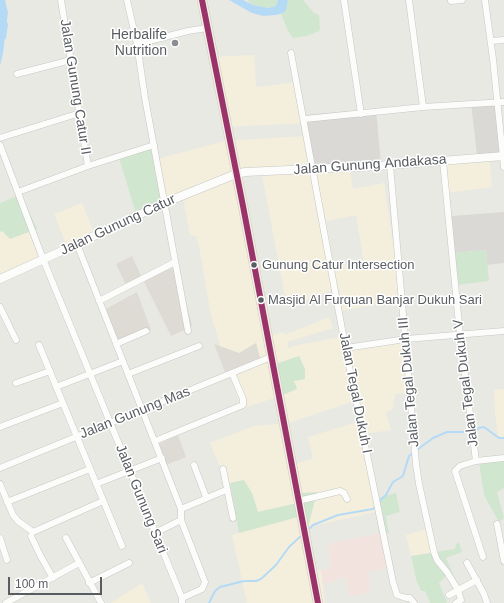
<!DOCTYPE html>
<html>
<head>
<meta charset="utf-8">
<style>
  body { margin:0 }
  #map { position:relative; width:504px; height:603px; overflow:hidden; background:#e9e9e4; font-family:Arial,sans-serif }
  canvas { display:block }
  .scale { position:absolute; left:8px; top:577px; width:94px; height:18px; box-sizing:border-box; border:2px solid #595d62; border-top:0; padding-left:5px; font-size:12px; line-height:14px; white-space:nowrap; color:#595d62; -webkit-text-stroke:3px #fff; paint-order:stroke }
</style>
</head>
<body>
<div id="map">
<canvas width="504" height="603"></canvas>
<div class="scale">100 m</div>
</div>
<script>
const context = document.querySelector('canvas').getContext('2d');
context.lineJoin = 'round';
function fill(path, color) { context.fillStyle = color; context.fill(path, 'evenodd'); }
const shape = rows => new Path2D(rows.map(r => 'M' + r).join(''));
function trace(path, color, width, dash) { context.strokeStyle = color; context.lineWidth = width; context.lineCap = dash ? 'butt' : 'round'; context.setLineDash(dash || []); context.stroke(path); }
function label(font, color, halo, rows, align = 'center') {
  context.font = font + ' Arial,sans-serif'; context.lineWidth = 3; context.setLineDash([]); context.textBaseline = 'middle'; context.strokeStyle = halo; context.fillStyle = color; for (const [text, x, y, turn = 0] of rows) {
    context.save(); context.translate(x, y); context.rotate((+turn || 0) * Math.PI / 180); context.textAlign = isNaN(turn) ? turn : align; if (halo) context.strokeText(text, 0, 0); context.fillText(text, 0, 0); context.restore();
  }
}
fill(shape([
  [254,55,256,87,298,82,306,123,222,127,209,57],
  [308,136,313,166,349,166,353,189,384,183,401,300,341,311,339,288,287,307,261,169,238,170,266,317,271,336,284,332,285,335,329,317,333,328,287,342,288,348,298,345,346,336,348,347,381,341,405,340,412,393,395,394,393,409,386,413,391,430,364,434,375,512,308,527,315,571,321,570,325,603,247,603,232,535,305,515,308,526,317,493,301,493,302,502,257,512,252,493,244,481,227,483,210,443,254,426,289,423,283,395,297,389,294,381,305,379,305,369,299,356,276,364,274,366,280,396,241,409,230,370,220,344,211,315,199,247,196,236,190,235,183,198,165,207,154,160,225,141],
  [356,215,364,263,334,266,326,221],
  [357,400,361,421,308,437,313,458,296,464,289,423],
  [489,154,492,187,448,193,444,157],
  [82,203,96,238,69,251,54,214],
  [2,231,32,231,44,262,0,280,0,232],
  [504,389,504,439,498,437,495,413,494,390],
  [430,528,438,552,411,556,406,535],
  [142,583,151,603,111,603,131,590]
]), '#f4efdc');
fill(shape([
  [498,100,504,153,477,155,471,103],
  [362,110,376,110,381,164,313,166,304,115],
  [504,212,504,263,487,265,486,250,454,253,451,216]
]), '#dad9d5');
fill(shape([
  [132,256,143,280,177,266,192,325,190,328,171,336,143,280,127,287,116,264],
  [137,292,151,330,115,346,102,311],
  [256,343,260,358,225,372,214,344,239,353],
  [178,435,186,457,166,465,157,445]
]), '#dddbd3');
fill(shape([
  [379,533,382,536,383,550,388,569,369,571,369,592,350,597,345,576,323,586,321,570,331,568,328,544]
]), '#f2e3df');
fill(shape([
  [249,0,278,0,276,6,268,8,253,5,248,2],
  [288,0,303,0,314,13,319,15,320,29,319,31,307,36,293,38,288,31,281,14,285,10],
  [146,149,153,151,165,207,138,220,119,158],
  [21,194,37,229,10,239,2,231,0,232,0,203],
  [486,250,489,281,457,285,454,253],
  [299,356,305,369,305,379,294,381,297,389,280,396,276,364],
  [504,458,504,488,497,492,504,518,499,522,484,495,479,462],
  [244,480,252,493,258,512,302,502,300,493,317,492,308,527,305,515,239,533,230,483],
  [396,493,400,512,386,516,389,533,382,536,379,533,373,499],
  [459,542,462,552,446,558,456,581,452,584,446,576,439,583,447,603,430,603,425,591,421,591,416,579,411,556,455,549,456,544]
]), '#d1e6cf');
fill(shape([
  [0,0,5,0,8,12,3,53,0,66],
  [229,0,243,0,253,5,268,8,276,6,278,0,288,0,286,10,283,13,276,15,263,16,252,13]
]), '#b5daf6');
trace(shape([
  [5,38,7,24],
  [379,502,386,495,393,482,403,476,409,456,433,438,447,432,474,432,479,428,484,427,499,438,504,438],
  [307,531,313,525,338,515,373,509,376,505],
  [209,603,215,591,220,587,244,581,256,581,261,579,276,565,289,547,302,535]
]), '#b5daf6', 2);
const street = shape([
  [61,0,88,166],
  [127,0,137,44,145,98,188,331],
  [344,0,361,114],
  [409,0,423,107],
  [485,0,493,59,504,167],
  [451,1,462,0],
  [491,41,504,40],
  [137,44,188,31,207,28],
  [291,53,347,356,393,582,397,595,406,598,410,598,414,603],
  [17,74,71,60],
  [305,119,423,107,504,102],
  [0,138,80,113],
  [0,145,43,259,182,598,182,603],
  [443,161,460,335,476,461],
  [390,165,416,464,419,484,434,552,437,560,447,572,458,590,461,600,456,603],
  [18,192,88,166,154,145],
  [77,244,181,509,181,520,155,533],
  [99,301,175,262],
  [0,307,16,340],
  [116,344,146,331],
  [39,345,122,546],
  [346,348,406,339,504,331],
  [128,374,199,346],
  [16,383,50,371],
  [56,387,123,361],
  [0,427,63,403],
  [155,441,243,405,243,399,232,373],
  [194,465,206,497],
  [0,468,271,357],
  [223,469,233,518],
  [0,484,13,515,18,521,33,532,103,501],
  [96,484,162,458],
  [298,501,340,491,344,493,347,499],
  [7,502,90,469],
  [181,509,226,490],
  [181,520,205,582,202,589,182,598],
  [497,524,504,561],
  [31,536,40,555,53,578],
  [0,538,7,560],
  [66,538,101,603],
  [483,557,455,471,460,466,476,461,504,458],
  [467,563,484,594,487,603],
  [89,583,129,563],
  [449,595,477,580],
  [6,603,79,563]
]);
const secondary = shape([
  [0,279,77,244,164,203,236,174,245,172,377,166,504,156]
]);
const primary = shape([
  [202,0,243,206,318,603]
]);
trace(street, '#c6c7c6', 7);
trace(secondary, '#c7c7c7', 9);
trace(primary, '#d1c9b1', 10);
trace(street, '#fcfcfb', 6);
trace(secondary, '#fcfcfb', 8);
trace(primary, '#f2f0e7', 9);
trace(shape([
  [202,0,243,206,318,603]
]), '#9a336a', 6);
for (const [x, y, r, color] of [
  [175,43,4,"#8b8e90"],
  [254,265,3.5,"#595d62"],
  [261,300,3.5,"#595d62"]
]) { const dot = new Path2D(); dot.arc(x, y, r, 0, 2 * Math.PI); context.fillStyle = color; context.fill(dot); trace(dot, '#fff', 1.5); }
label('13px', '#595d62', '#fff', [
  ["Gunung Catur Intersection",262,265],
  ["Masjid Al Furquan Banjar Dukuh Sari",268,300]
], 'left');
label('14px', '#595d62', '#fff', [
  ["Herbalife",167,35],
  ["Nutrition",167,51]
], 'right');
label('14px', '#595d62', '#fff', [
  ["Jalan Gunung Catur II",75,87,81],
  ["Jalan Gunung Andakasa",370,165,-4],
  ["Jalan Gunung Catur",118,225,-25],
  ["Jalan Tegal Dukuh III",409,382,-95],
  ["Jalan Tegal Dukuh V",466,383,-97],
  ["Jalan Tegal Dukuh I",355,393,79],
  ["Jalan Gunung Mas",135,413,-22],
  ["Jalan Gunung Sari",141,499,68]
]);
</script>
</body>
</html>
